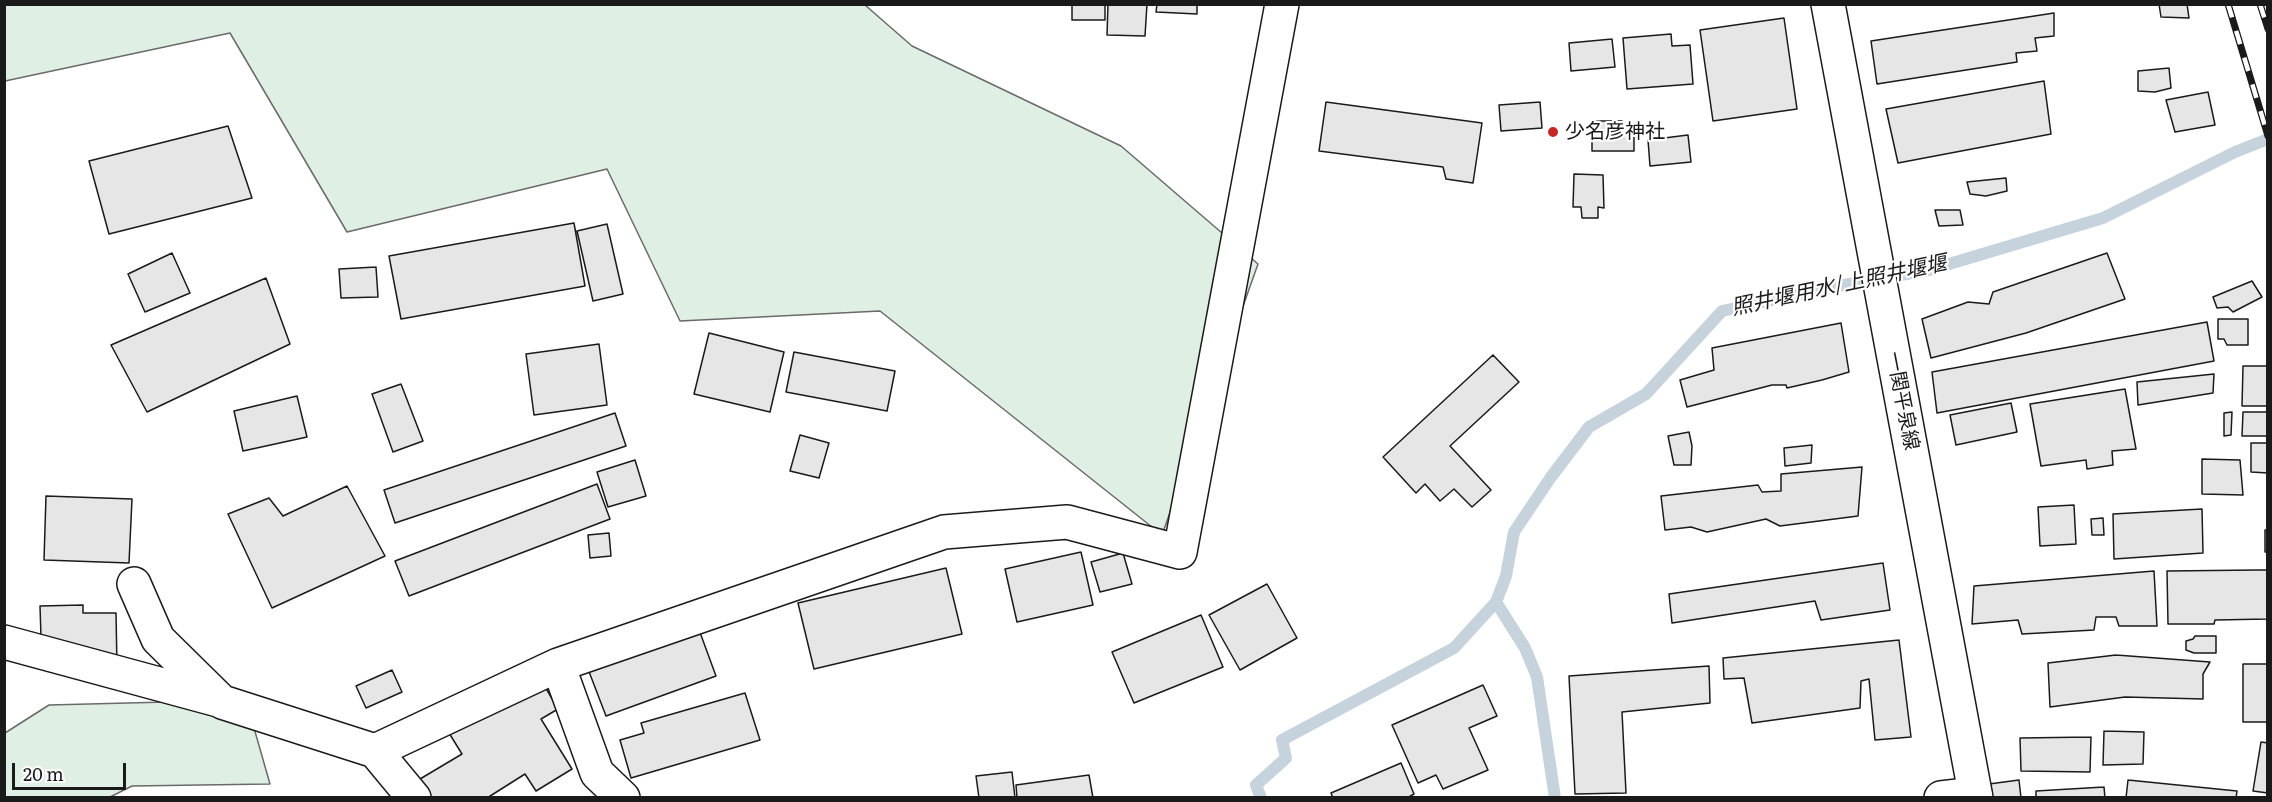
<!DOCTYPE html>
<html>
<head>
<meta charset="utf-8">
<style>
  body { margin:0 }
  #map { position:relative; width:2272px; height:802px; overflow:hidden; background:#fff; font-family:Literata,serif }
  canvas { display:block }
  .frame { position:absolute; inset:0; border:6px solid #1a1a1a; pointer-events:none }
  .scale { position:absolute; left:12px; top:763px; width:114px; height:27px; box-sizing:border-box; border:3px solid #1a1a1a; border-top:0; padding-left:8px; font-size:18px; line-height:21px; white-space:nowrap; color:#1a1a1a; -webkit-text-stroke:4px #fff; paint-order:stroke }
</style>
</head>
<body>
<div id="map">
<canvas width="2272" height="802"></canvas>
<div class="frame"></div>
<div class="scale">20 m</div>
</div>
<script>
const context = document.querySelector('canvas').getContext('2d');
context.lineJoin = 'round';
function fill(path, color) { context.fillStyle = color; context.fill(path, 'evenodd'); }
const shape = rows => new Path2D(rows.map(r => 'M' + r).join(''));
function trace(path, color, width, dash) { context.strokeStyle = color; context.lineWidth = width; context.lineCap = dash ? 'butt' : 'round'; context.setLineDash(dash || []); context.stroke(path); }
function label(font, color, halo, rows, align = 'center') {
  context.font = font + ' Literata,"Noto Sans JP",serif'; context.lineWidth = 4.5; context.setLineDash([]); context.textBaseline = 'middle'; context.strokeStyle = halo; context.fillStyle = color; for (const [text, x, y, turn = 0] of rows) {
    context.save(); context.translate(x, y); context.rotate((+turn || 0) * Math.PI / 180); context.textAlign = isNaN(turn) ? turn : align; if (halo) context.strokeText(text, 0, 0); context.fillText(text, 0, 0); context.restore();
  }
}
const green = shape([
  [4,5,865,5,912,46,1121,146,1258,264,1162,535,880,311,680,321,607,169,347,232,230,33,5,81,4,5],
  [246,700,270,784,132,786,110,797,5,798,5,733,49,705,246,700]
]);
fill(green, '#e0efe3');
trace(green, '#6a6a6a', 1.5);
trace(shape([
  [1261,798,1256,785,1286,758,1282,740,1454,648,1496,602],
  [1555,798,1537,677,1525,648,1496,602,1506,576,1514,532,1551,477,1589,427,1646,394,1722,311,1838,286,1929,270,2103,218,2235,152,2268,139]
]), '#c6d2dc', 12);
const building = shape([
  [1072,4,1105,4,1105,20,1072,20,1072,4],
  [1108,4,1147,4,1145,36,1107,35,1108,4],
  [1157,4,1197,4,1197,14,1156,12,1157,4],
  [2159,4,2187,4,2189,18,2161,17,2159,4],
  [2054,13,2054,36,2035,38,2037,51,2016,53,2017,62,1877,84,1871,41,2054,13],
  [1784,18,1797,109,1713,121,1700,30,1784,18],
  [1671,34,1672,46,1690,45,1693,84,1627,89,1623,38,1671,34],
  [1612,39,1615,67,1571,71,1569,43,1612,39],
  [2169,68,2171,88,2155,92,2138,91,2138,71,2169,68],
  [2044,81,2051,134,1898,163,1886,109,2044,81],
  [2208,92,2215,125,2175,132,2166,100,2208,92],
  [1326,102,1482,123,1473,183,1446,179,1443,167,1319,151,1326,102],
  [1540,102,1542,128,1501,131,1499,105,1540,102],
  [1592,121,1622,121,1627,125,1634,125,1634,151,1592,151,1592,121],
  [228,126,252,198,109,234,89,161,228,126],
  [1688,135,1691,162,1650,166,1648,140,1688,135],
  [1574,174,1603,175,1604,208,1598,207,1598,218,1582,218,1581,207,1573,207,1574,174],
  [2006,178,2007,191,1986,196,1970,194,1967,182,2006,178],
  [1935,210,1960,210,1963,225,1939,226,1935,210],
  [574,223,585,286,401,319,389,256,574,223],
  [607,224,623,294,593,301,577,231,607,224],
  [172,253,190,293,145,312,128,274,172,253],
  [2107,253,2125,299,2026,333,1931,358,1922,319,1968,302,1989,304,1993,292,2107,253],
  [376,267,378,297,341,298,339,269,376,267],
  [266,278,290,344,147,412,111,345,266,278],
  [2252,281,2262,297,2233,312,2228,307,2217,308,2213,297,2252,281],
  [2218,319,2248,319,2248,345,2227,345,2224,339,2218,339,2218,319],
  [2207,322,2214,361,1937,413,1932,372,2207,322],
  [1841,323,1849,372,1822,380,1787,388,1786,385,1772,385,1687,407,1680,380,1714,370,1712,348,1841,323],
  [709,333,784,352,770,412,694,394,709,333],
  [599,344,607,405,534,415,526,354,599,344],
  [794,352,895,371,887,411,786,392,794,352],
  [1493,355,1519,382,1450,446,1491,490,1472,507,1454,489,1440,501,1425,484,1416,493,1383,457,1493,355],
  [2243,366,2268,366,2268,406,2242,406,2243,366],
  [2214,374,2213,393,2138,405,2137,382,2214,374],
  [401,384,423,441,393,452,372,394,401,384],
  [2125,389,2136,449,2112,451,2113,465,2087,469,2086,460,2041,466,2030,404,2125,389],
  [297,396,307,437,243,451,234,411,297,396],
  [2011,403,2017,432,1956,445,1950,415,2011,403],
  [2232,412,2231,435,2224,436,2224,413,2232,412],
  [2243,412,2268,412,2268,436,2242,436,2243,412],
  [615,413,626,446,395,523,384,490,615,413],
  [1689,432,1692,446,1691,465,1674,465,1668,436,1689,432],
  [800,435,829,443,819,478,790,471,800,435],
  [2251,443,2268,443,2268,473,2251,472,2251,443],
  [1812,445,1811,463,1785,466,1784,448,1812,445],
  [2202,459,2240,460,2243,495,2202,494,2202,459],
  [635,460,646,496,608,507,597,472,635,460],
  [1862,467,1858,516,1780,526,1766,519,1707,532,1691,527,1665,530,1661,496,1758,485,1762,492,1781,491,1781,474,1862,467],
  [597,484,610,519,409,596,395,561,597,484],
  [347,486,385,556,272,608,228,514,269,498,283,516,347,486],
  [46,496,132,499,129,563,44,560,46,496],
  [2074,505,2076,544,2040,546,2038,507,2074,505],
  [2202,509,2203,553,2114,559,2113,514,2202,509],
  [2103,518,2104,535,2092,535,2091,519,2103,518],
  [2265,530,2268,530,2268,552,2265,552,2265,530],
  [609,533,611,556,590,558,588,535,609,533],
  [1081,552,1093,605,1017,622,1005,569,1081,552],
  [1123,553,1132,584,1100,592,1091,562,1123,553],
  [1883,563,1890,610,1821,620,1815,601,1672,623,1669,594,1883,563],
  [946,568,962,634,814,669,798,603,946,568],
  [2257,570,2268,570,2268,619,2215,620,2214,624,2168,624,2167,571,2257,570],
  [2154,571,2157,626,2119,626,2116,617,2096,617,2094,630,2022,634,2018,620,1972,624,1974,586,2154,571],
  [1267,584,1297,638,1240,670,1209,615,1267,584],
  [83,605,83,613,116,613,117,666,42,669,40,606,83,605],
  [1201,615,1223,667,1134,703,1112,652,1201,615],
  [698,627,716,676,606,716,588,669,698,627],
  [2195,636,2216,636,2216,653,2194,653,2186,650,2186,641,2193,639,2195,636],
  [1899,640,1911,737,1875,740,1869,679,1861,681,1860,708,1752,723,1744,678,1724,679,1723,658,1899,640],
  [2116,655,2210,662,2203,674,2203,699,2125,697,2050,707,2048,663,2116,655],
  [2243,664,2268,664,2268,722,2243,722,2243,664],
  [1709,666,1710,703,1622,712,1626,793,1575,794,1569,676,1709,666],
  [392,670,402,692,366,708,356,686,392,670],
  [540,678,558,709,541,719,572,769,536,791,525,774,487,798,431,798,420,779,462,754,449,733,540,678],
  [1483,685,1497,716,1469,728,1488,770,1443,789,1436,775,1418,783,1392,725,1483,685],
  [745,693,760,740,631,778,620,740,644,733,641,723,745,693],
  [2104,731,2144,732,2143,764,2103,765,2104,731],
  [2091,737,2090,772,2021,771,2020,738,2091,737],
  [2261,742,2268,743,2268,793,2253,791,2261,742],
  [1401,763,1414,794,1407,798,1333,798,1331,793,1401,763],
  [1012,772,1015,798,979,798,976,776,1012,772],
  [1089,775,1093,798,1017,798,1016,785,1089,775],
  [2019,780,2021,798,1990,798,1989,784,2019,780],
  [2128,780,2237,791,2236,798,2126,798,2128,780],
  [2104,787,2105,798,2036,798,2036,791,2104,787]
]);
fill(building, '#e6e6e6');
trace(building, '#1a1a1a', 1.5);
const street = shape([
  [134,584,158,639,222,702,375,751,414,798],
  [4,642,218,700],
  [558,665,944,532,1067,522,1180,552,1282,4],
  [375,751,558,665,597,773,623,798],
  [1941,798,1975,794]
]);
const secondary = shape([
  [1828,4,1976,798]
]);
trace(street, '#1a1a1a', 36);
trace(secondary, '#1a1a1a', 36);
trace(street, '#fff', 33);
trace(secondary, '#fff', 33);
const rail = shape([
  [2228,4,2268,136],
  [2260,4,2268,29]
]);
trace(rail, '#1a1a1a', 7);
trace(rail, '#fff', 4.5, [14]);
for (const [x, y, r, color] of [
  [1553,132,6,"#c62828"]
]) { const dot = new Path2D(); dot.arc(x, y, r, 0, 2 * Math.PI); context.fillStyle = color; context.fill(dot); trace(dot, '#fff', 2); }
label('20px', '#1a1a1a', '#fff', [
  ["少名彦神社",1565,132]
], 'left');
label('20px', '#1a1a1a', '#fff', [
  ["一関平泉線",1902,401,79]
]);
label('italic 21px', '#1a1a1a', '#fff', [
  ["照井堰用水/上照井堰堰",1839,286,-12]
]);
</script>
</body>
</html>
